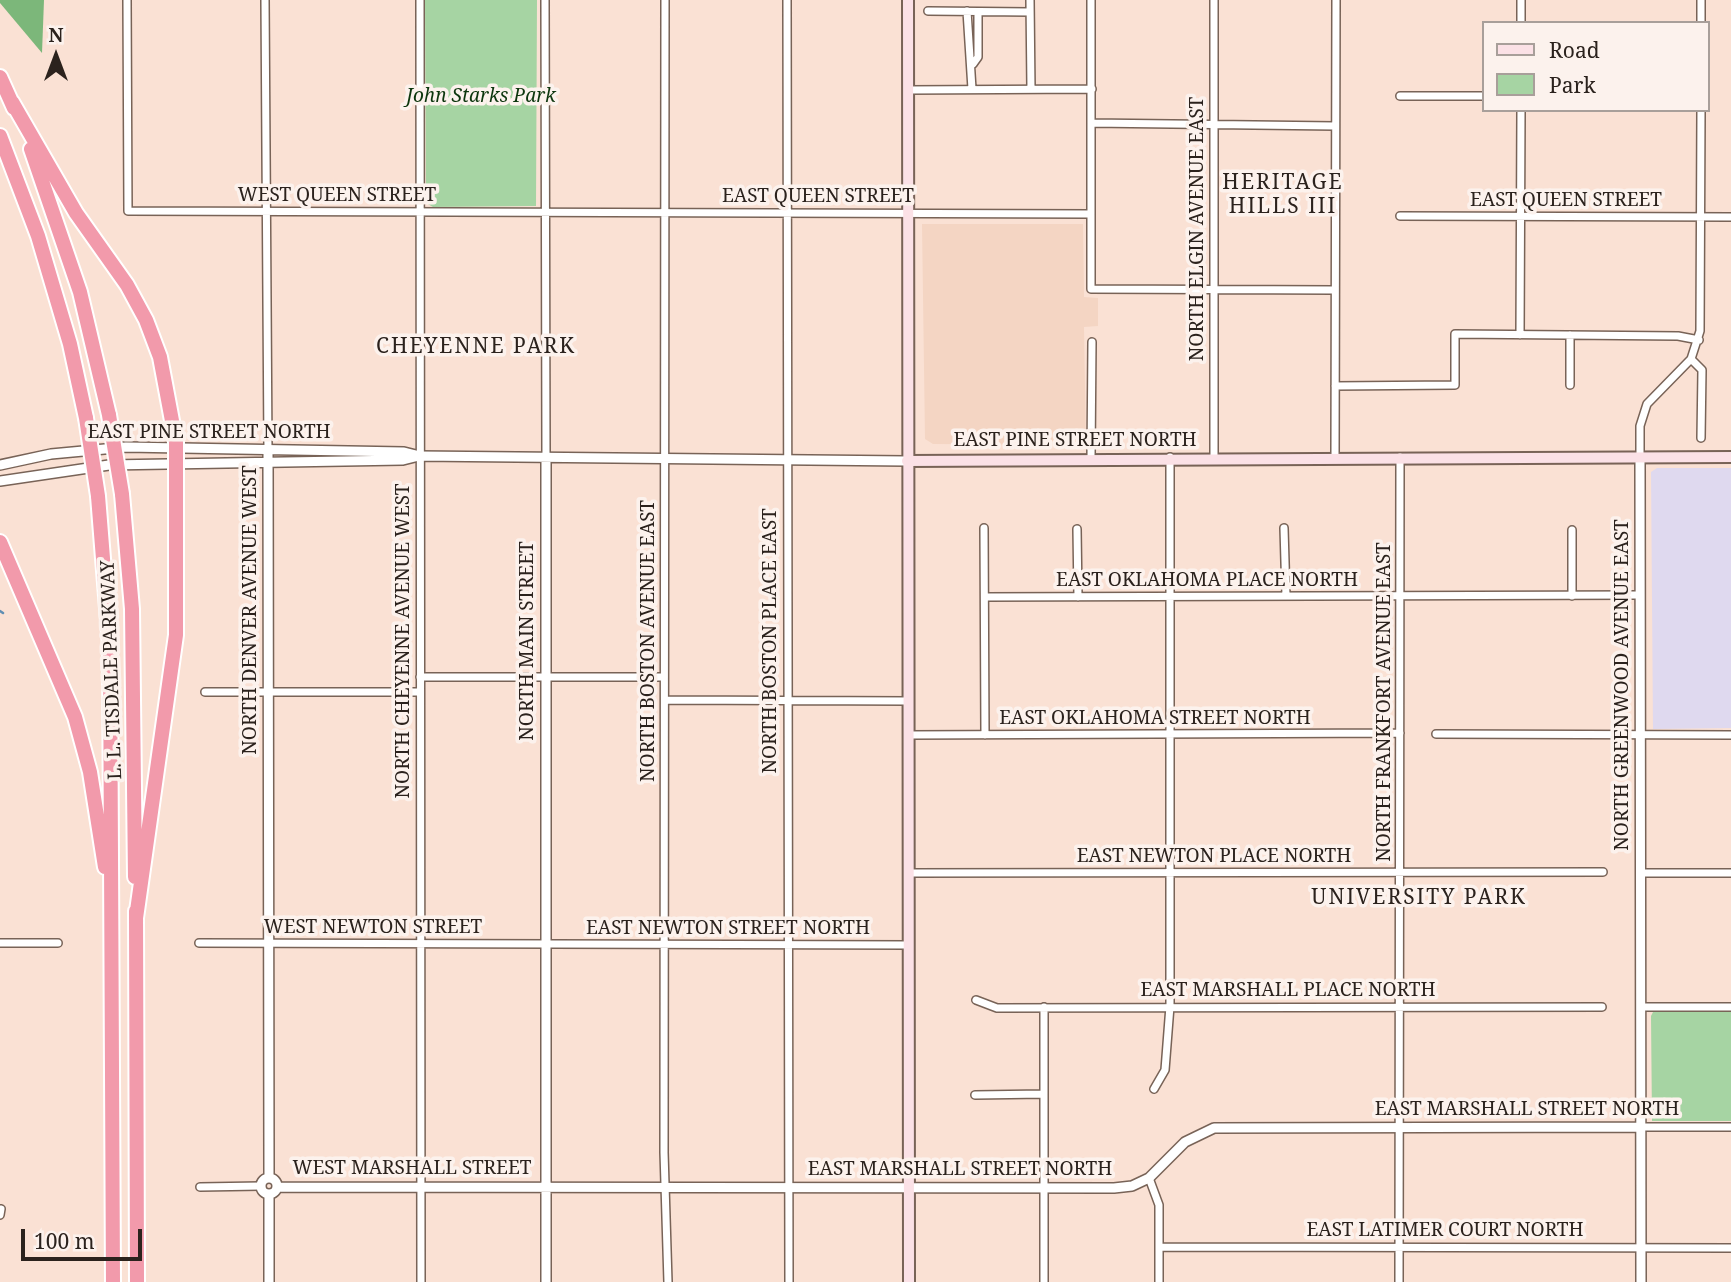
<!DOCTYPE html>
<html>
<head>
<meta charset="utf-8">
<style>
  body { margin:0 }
  #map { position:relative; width:1731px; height:1282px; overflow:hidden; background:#fae1d4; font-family:"Noto Serif",serif }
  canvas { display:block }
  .legend { position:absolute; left:1482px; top:21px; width:228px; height:91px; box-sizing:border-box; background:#fcf2ed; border:2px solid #a89f9a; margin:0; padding:9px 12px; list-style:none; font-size:21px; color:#2b221d }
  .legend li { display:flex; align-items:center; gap:14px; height:35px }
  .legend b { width:35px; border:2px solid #a89f9a }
  .north { position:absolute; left:21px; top:21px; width:70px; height:70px; -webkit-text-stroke:5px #fcf2ed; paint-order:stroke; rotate:0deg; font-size:19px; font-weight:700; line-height:28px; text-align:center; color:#2b221d }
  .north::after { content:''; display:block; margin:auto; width:24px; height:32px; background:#2b221d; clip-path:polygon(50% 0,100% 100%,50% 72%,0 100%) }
  .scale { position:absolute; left:21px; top:1229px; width:121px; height:32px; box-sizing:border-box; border:4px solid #2b221d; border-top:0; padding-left:9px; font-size:21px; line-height:24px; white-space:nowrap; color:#2b221d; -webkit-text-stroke:5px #fcf2ed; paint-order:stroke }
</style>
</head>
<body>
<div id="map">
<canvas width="1731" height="1282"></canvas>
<ul class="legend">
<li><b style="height:9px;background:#fbe1e6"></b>Road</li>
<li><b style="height:19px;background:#a6d4a3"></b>Park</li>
</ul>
<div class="north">N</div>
<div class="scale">100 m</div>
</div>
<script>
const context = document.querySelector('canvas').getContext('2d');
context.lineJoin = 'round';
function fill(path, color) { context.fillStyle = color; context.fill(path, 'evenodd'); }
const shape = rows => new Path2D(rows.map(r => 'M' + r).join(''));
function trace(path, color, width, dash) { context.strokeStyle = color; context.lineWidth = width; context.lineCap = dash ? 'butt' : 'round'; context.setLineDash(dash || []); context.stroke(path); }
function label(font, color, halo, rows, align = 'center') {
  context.font = font + ' "Noto Serif",serif'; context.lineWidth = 7; context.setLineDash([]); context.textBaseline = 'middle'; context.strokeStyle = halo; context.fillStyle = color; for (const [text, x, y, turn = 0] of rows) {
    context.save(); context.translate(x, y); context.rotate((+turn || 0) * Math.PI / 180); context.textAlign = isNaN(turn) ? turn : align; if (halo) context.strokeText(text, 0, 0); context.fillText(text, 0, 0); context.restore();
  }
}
fill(shape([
  [922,224,1083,224,1084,297,1098,298,1098,326,1084,327,1086,445,933,444,925,439]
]), '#f4d5c3');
fill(shape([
  [1657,468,1731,468,1731,728,1653,729,1651,472]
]), '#dfd9ef');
fill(shape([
  [425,0,537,0,536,206,433,207,426,203],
  [1653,1012,1731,1012,1731,1121,1652,1121,1651,1016]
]), '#a6d4a3');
fill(shape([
  [0,0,44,0,42,53,0,3]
]), '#7cb77a');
trace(shape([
  [0,611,3,613]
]), '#608eb3', 2.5);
const minor = shape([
  [127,0,128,211,1091,214],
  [265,0,268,450],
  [420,0,421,1282],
  [545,0,546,456],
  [665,0,664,1152,668,1282],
  [787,0,789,1282],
  [1030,0,1031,89],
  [1091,0,1091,289,1334,290],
  [1214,0,1214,457],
  [1521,0,1521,23],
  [1701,0,1701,23],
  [928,11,1030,12],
  [967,11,972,89],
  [973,64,978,57,978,12],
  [908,90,1092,89],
  [1400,96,1484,96],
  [1091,123,1335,126],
  [1400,216,1731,217],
  [1520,335,1521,110],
  [1691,359,1702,370,1701,438],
  [1570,385,1570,335],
  [1335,386,1455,385,1455,334,1678,336,1699,340],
  [1335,457,1336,0],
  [1091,458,1092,342],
  [1640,458,1640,426,1647,404,1691,359,1700,331,1701,110],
  [984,528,985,735],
  [1284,528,1286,596],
  [1077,529,1078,597],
  [1572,530,1572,596],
  [985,597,1640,595],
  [420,677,664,677],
  [205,692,420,692],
  [665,700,909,701],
  [1436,734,1731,735],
  [909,735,1400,733],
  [909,873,1603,872],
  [1641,873,1731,873],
  [0,943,58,943],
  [199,943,909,945],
  [976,1000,997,1008,1602,1007],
  [1641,1007,1731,1007],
  [1154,1089,1165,1070,1170,1006,1170,457],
  [975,1095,1044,1094],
  [1641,1127,1731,1127],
  [1149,1178,1159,1205,1159,1282],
  [200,1187,261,1186],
  [0,1215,1,1209],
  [1160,1247,1731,1248],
  [1044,1282,1044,1007],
  [1399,1282,1400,457]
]);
const tertiary = shape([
  [268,450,269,1178],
  [546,456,546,1282],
  [1640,458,1641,1282],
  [0,465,51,454,126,447,404,452,416,455],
  [0,481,109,465,403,460,419,456,907,461],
  '261 1186a8 8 0 1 1 16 0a8 8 0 1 1-16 0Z',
  [277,1187,1114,1188,1132,1186,1149,1178,1185,1142,1214,1128,1641,1127],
  [269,1194,269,1282]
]);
const secondary = shape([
  [908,0,909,1282],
  [907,461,1731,457]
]);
const motorway = shape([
  [0,77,14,108],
  [12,102,76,213,127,285,146,320,160,357,176,442,176,635,136,918],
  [0,136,38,236,70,344,86,418],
  [31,149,80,292,109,415],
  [122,494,132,609,135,877],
  [98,496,110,646,113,1282],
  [0,542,75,717,90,772,105,867],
  [136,911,137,1282]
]);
trace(minor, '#786357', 10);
trace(tertiary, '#786357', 12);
trace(secondary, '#786357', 14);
trace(motorway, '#fff', 18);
trace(minor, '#fff', 7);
trace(tertiary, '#fff', 9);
trace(secondary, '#fbe1e6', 10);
trace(motorway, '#f29aab', 14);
const motorwayBridge = shape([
  [109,415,122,494],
  [86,418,98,496]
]);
trace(motorwayBridge, '#fff', 18, []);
trace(motorwayBridge, '#f29aab', 14);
label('italic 19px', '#0c360d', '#fcf2ed', [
  ["John Starks Park",481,97]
]);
label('19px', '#2b221d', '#fcf2ed', [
  ["WEST QUEEN STREET",337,196],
  ["EAST QUEEN STREET",818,197],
  ["EAST QUEEN STREET",1566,201],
  ["NORTH ELGIN AVENUE EAST",1198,229,-90],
  ["EAST PINE STREET NORTH",209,433],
  ["EAST PINE STREET NORTH",1075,441],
  ["EAST OKLAHOMA PLACE NORTH",1207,581],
  ["NORTH DENVER AVENUE WEST",251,610,-90],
  ["NORTH CHEYENNE AVENUE WEST",404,641,-90],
  ["NORTH MAIN STREET",528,641,-90],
  ["NORTH BOSTON AVENUE EAST",649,641,-90],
  ["NORTH BOSTON PLACE EAST",771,641,-90],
  ["L. L. TISDALE PARKWAY",112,670,-92],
  ["NORTH GREENWOOD AVENUE EAST",1623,685,-90],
  ["NORTH FRANKFORT AVENUE EAST",1385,702,-90],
  ["EAST OKLAHOMA STREET NORTH",1155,719],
  ["EAST NEWTON PLACE NORTH",1214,857],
  ["WEST NEWTON STREET",373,928],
  ["EAST NEWTON STREET NORTH",728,929],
  ["EAST MARSHALL PLACE NORTH",1288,991],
  ["EAST MARSHALL STREET NORTH",1527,1110],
  ["WEST MARSHALL STREET",412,1169],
  ["EAST MARSHALL STREET NORTH",960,1170],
  ["EAST LATIMER COURT NORTH",1445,1231]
]);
context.letterSpacing = '2px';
label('21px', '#2b221d', '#fcf2ed', [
  ["HERITAGE",1283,183],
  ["HILLS III",1283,207],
  ["CHEYENNE PARK",476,347],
  ["UNIVERSITY PARK",1419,898]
]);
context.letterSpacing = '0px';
</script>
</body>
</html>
